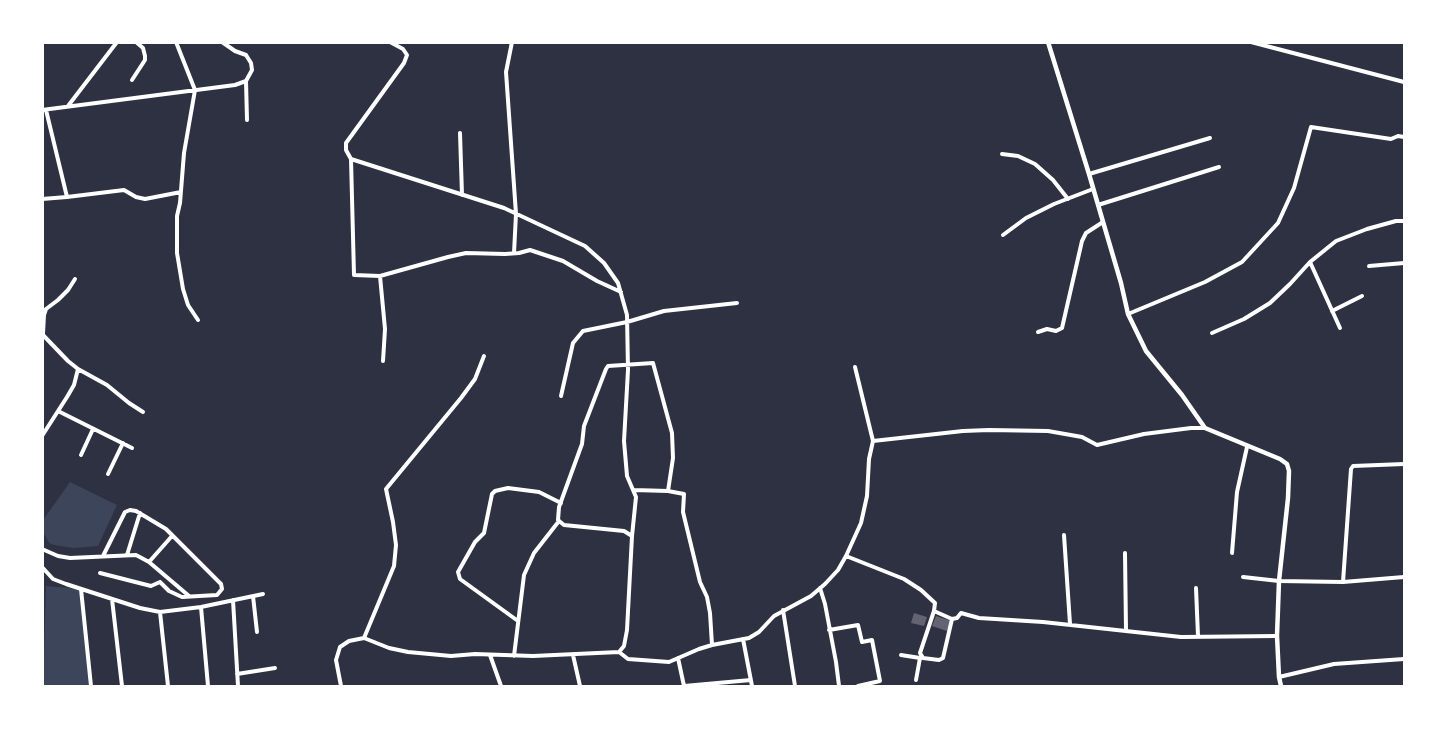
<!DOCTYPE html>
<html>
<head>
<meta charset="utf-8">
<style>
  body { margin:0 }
  #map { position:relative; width:1447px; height:729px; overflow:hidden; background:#2d3142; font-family:Roboto,sans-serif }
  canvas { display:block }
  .frame { position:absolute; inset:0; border:44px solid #fff; pointer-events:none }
</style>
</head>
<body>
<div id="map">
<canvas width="1447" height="729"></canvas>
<div class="frame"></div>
</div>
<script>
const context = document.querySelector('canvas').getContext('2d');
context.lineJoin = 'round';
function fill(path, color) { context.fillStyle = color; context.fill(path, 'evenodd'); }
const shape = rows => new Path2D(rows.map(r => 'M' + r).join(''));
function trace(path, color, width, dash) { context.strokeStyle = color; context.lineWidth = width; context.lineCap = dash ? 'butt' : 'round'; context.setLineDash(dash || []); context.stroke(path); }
fill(shape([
  [70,482,117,505,98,546,74,548,54,545,49,543,43,532,43,520],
  [46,586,81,589,89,686,43,686]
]), '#3c4559');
fill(shape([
  [914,613,927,617,924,626,911,623],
  [936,616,951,621,947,631,932,626]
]), '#626471');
trace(shape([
  [176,42,195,90,184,153,180,203,177,216,177,253,183,289,188,305,198,320],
  [222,42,235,51,246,55,251,63,252,70,246,81,247,120],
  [390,42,403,49,407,55,404,63,346,143,346,150,351,159,504,208,585,246,604,263,618,283,627,315,628,370,624,441,627,476,636,497,632,536],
  [512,42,506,72,516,214,514,253],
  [1251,42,1404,82],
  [132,80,145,60,145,56,143,48,136,42],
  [68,106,117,42],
  [42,110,235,85,246,81],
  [46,110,67,197,124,190,136,197,145,199,181,192],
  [460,133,462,195],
  [1002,154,1018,156,1035,164,1053,180,1068,199],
  [351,159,354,275,380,276,448,257,466,253,505,254,519,253,530,250,563,261,597,281,621,292],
  [1089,174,1210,138],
  [42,199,67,197],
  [1098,205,1219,167],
  [1003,235,1026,218,1054,204,1093,189],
  [1310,262,1340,328],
  [1369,266,1404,263],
  [380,276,385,329,383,361],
  [1332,311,1362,296],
  [1128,314,1205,282,1242,262,1278,223,1294,188,1311,127,1391,139,1398,136,1404,137],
  [1038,332,1047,329,1056,331,1062,328,1082,241,1086,233,1103,222],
  [1212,333,1244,319,1270,303,1290,284,1310,262,1336,241,1367,229,1396,221,1404,221],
  [42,334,68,361,78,369,74,385,67,397,42,436],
  [43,334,44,315,46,309,58,300,68,290,75,279],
  [855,367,873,441],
  [78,369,107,385,129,403,143,412],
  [561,396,573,343,583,331,627,322,664,311,737,303],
  [58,411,132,448],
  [81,455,93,429],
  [108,474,123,443],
  [668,491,684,494,683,512,700,582,707,597,710,613,712,645],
  [1064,535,1070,624],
  [42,549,58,556,70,558,136,555,149,562,189,596],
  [1125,553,1126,630],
  [1232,553,1237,492,1247,447],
  [127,555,140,513],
  [103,556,125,512,130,510,136,511,166,529,221,584,222,589,217,595,182,597,169,591,160,582],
  [846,556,904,579,921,590,935,603,934,611,952,619,957,618,961,613,979,618,1043,622,1181,637,1277,636],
  [149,562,172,536],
  [42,567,53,579,66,584,140,608,160,612,201,607,263,594],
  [100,573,151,586,160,582],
  [1243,577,1279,581,1343,582,1404,577],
  [1343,582,1351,469,1353,466,1404,464],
  [820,588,825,604,836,662,839,686],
  [1196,588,1198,636],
  [81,589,91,686],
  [253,596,257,632],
  [112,599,122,686],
  [233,600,238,686],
  [201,607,208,686],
  [783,610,795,686],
  [934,611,920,653,923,658,939,660,943,658,952,619],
  [160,612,168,686],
  [518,621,460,579,458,572,475,542,484,533,492,494,495,491,508,488,539,492,561,503],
  [829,630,858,625,862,642,872,640,880,681,858,686],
  [364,638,394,566,396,545,393,522,386,489,461,398,475,379,484,356],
  [743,639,752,686],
  [619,652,628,659,669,662,699,649,712,645,749,638,759,632,774,616,811,596,825,584,838,570,846,556,861,523,867,496,869,459,873,441,963,431,989,430,1048,431,1082,437,1097,445,1144,434,1191,428,1205,428],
  [490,655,501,686],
  [573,655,580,686],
  [901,655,920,658],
  [514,656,524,575,534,553,559,521],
  [678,658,684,686],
  [237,674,275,668],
  [1279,677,1334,664,1404,659],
  [916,680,920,658,922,656],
  [341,686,336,660,340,647,349,641,364,638,389,648,408,652,451,656,475,654,533,656,619,652,624,646,627,630,632,536,624,531,564,525,558,520,559,507,582,444,584,426,606,369,608,366,653,363,672,433,673,458,668,491,634,490],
  [684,686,751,680]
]), '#fff', 4);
trace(shape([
  [1048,42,1089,174,1121,283,1128,314,1146,351,1182,395,1205,428,1280,459,1287,464,1289,471,1288,498,1279,581,1277,636,1279,677,1281,686]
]), '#fff', 4.5);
</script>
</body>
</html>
